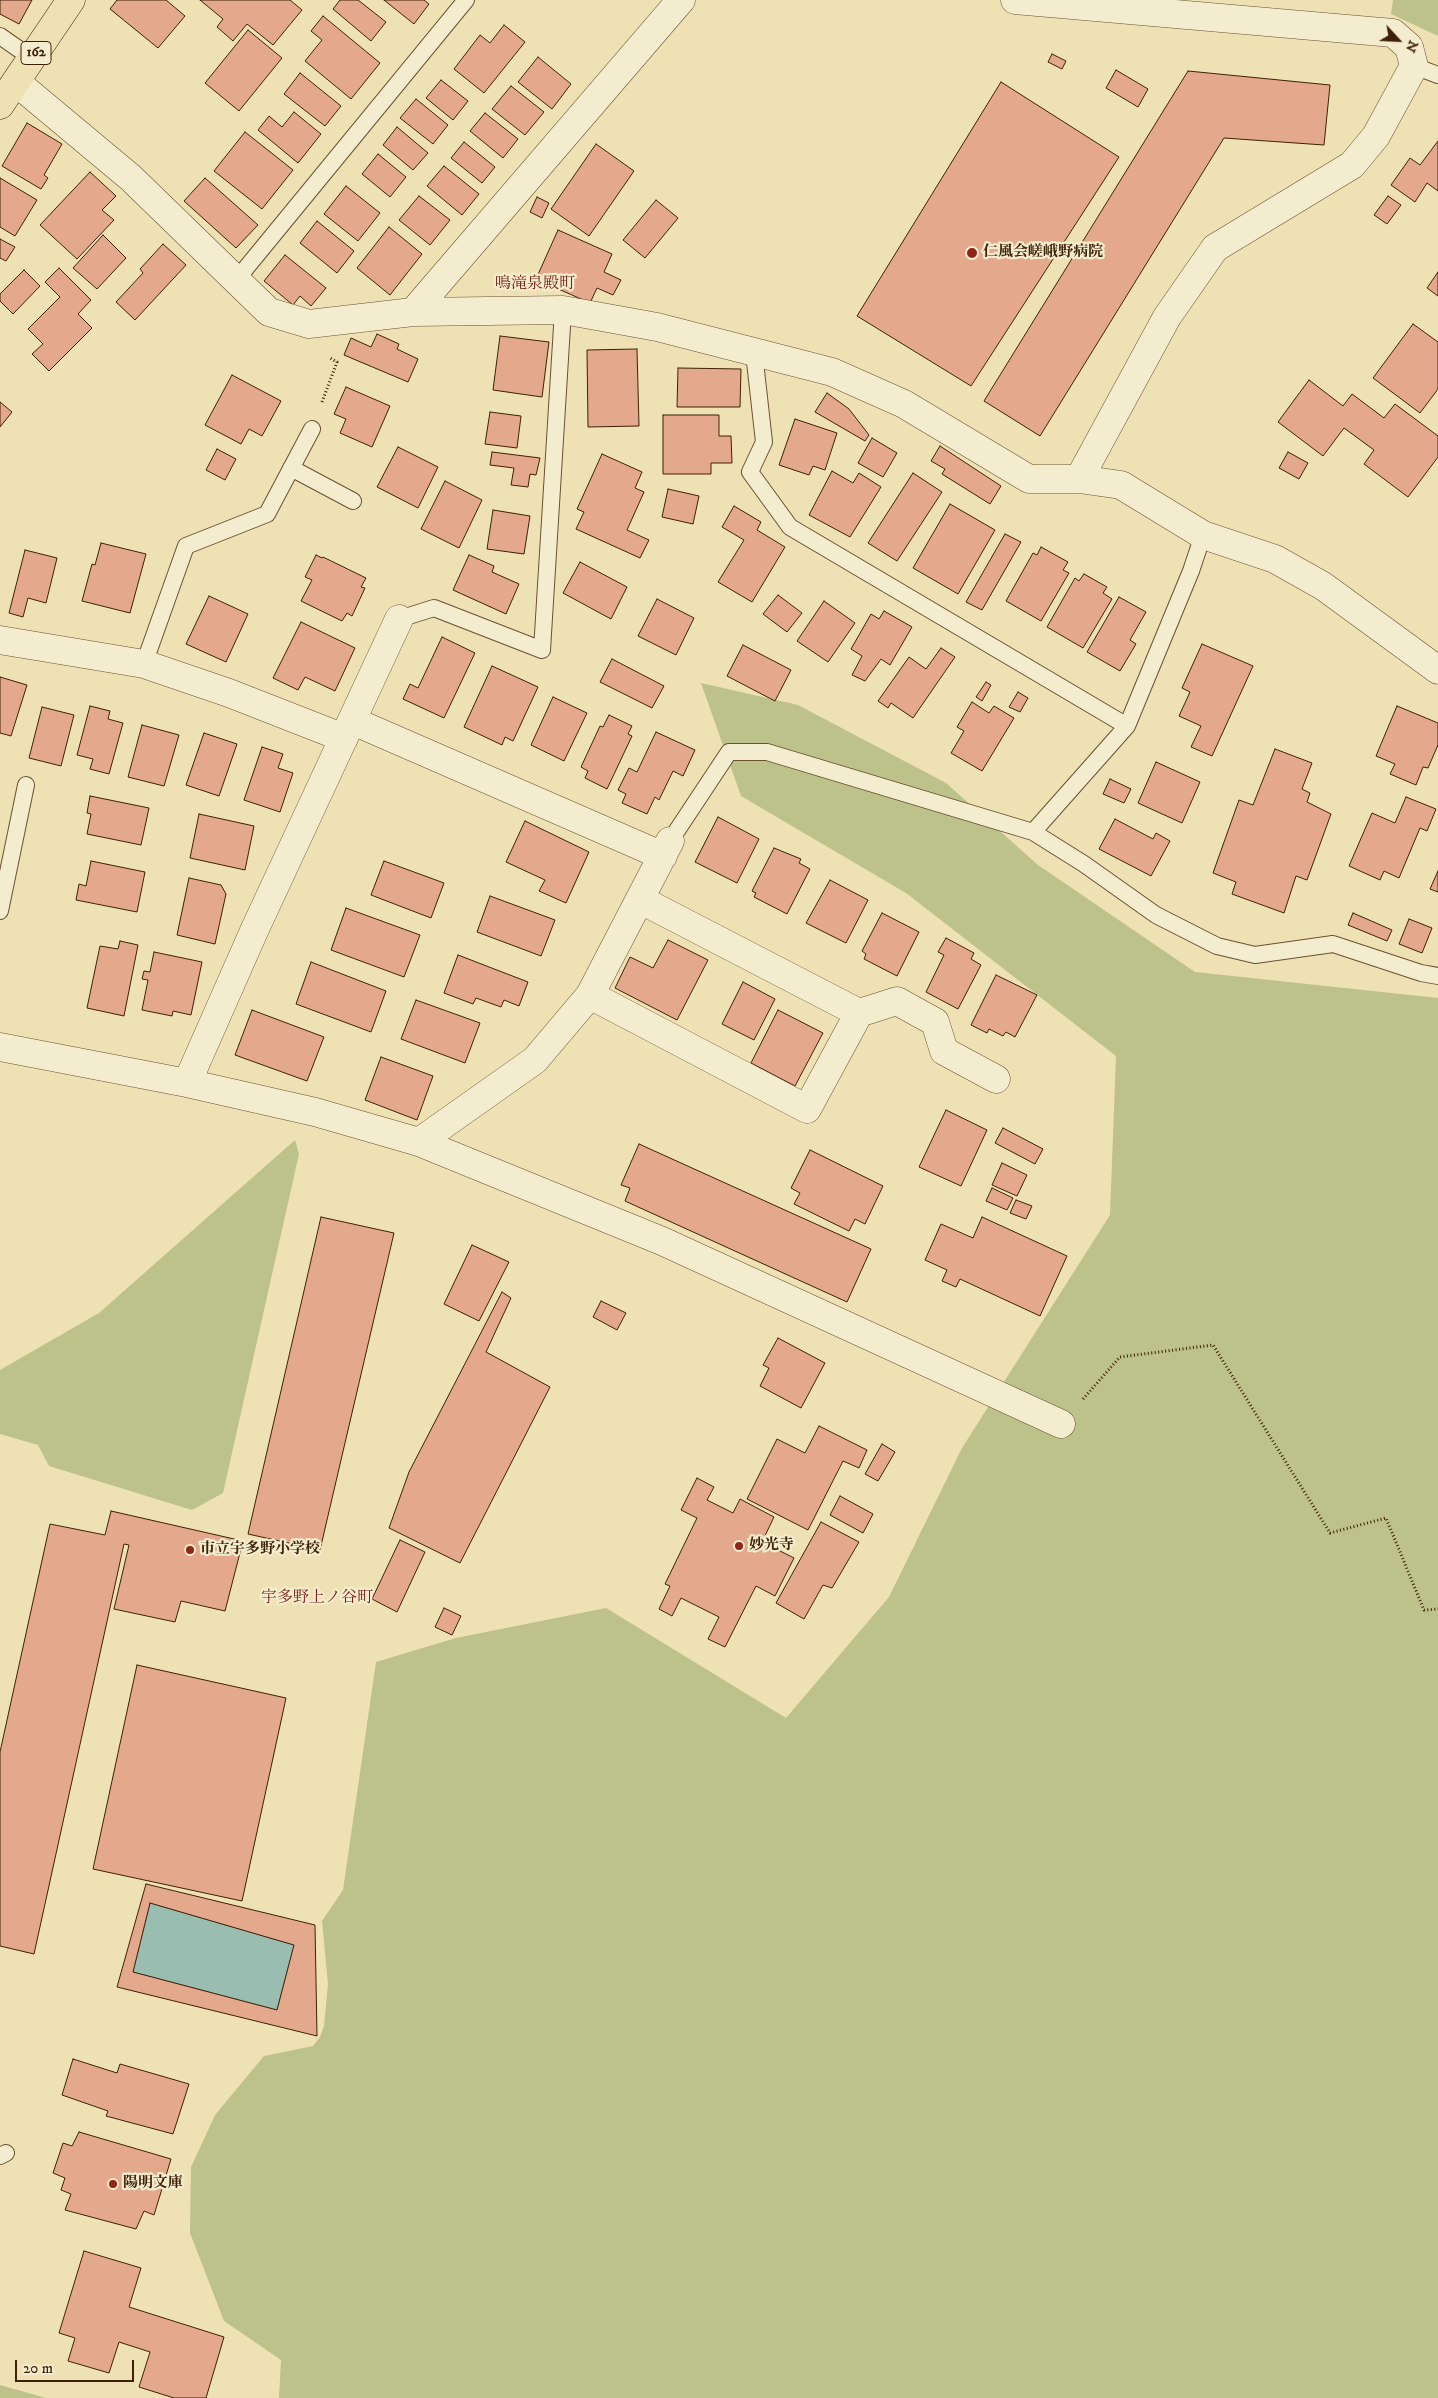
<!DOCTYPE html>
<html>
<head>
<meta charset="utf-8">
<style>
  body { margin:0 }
  #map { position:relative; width:1438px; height:2398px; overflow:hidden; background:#eee1b4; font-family:"IM FELL DW Pica",serif }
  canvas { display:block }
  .north { position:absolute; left:1373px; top:15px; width:50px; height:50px; -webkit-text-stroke:4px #f4ecce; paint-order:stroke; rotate:115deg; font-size:14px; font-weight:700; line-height:20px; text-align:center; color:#3e2007 }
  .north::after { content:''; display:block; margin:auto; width:18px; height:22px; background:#3e2007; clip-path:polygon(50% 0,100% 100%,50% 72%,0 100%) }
  .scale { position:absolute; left:15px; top:2360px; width:119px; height:22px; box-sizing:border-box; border:2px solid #3e2007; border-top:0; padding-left:6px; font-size:15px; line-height:18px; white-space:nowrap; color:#3e2007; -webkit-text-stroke:4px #f4ecce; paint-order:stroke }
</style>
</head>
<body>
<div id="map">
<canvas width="1438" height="2398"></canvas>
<div class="north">N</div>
<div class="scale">20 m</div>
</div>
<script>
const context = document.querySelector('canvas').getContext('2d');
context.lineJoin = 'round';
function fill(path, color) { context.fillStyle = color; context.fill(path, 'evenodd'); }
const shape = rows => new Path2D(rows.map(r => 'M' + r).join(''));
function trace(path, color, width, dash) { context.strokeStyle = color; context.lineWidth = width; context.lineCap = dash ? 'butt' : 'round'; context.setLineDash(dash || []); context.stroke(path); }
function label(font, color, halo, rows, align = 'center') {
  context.font = font + ' "IM FELL DW Pica","Noto Serif JP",serif'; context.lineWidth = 4.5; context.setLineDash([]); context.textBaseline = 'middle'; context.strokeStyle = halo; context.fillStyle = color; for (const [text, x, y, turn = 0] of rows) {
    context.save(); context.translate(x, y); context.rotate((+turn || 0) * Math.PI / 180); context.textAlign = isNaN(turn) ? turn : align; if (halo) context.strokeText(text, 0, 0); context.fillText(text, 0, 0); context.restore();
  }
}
fill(shape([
  [1393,0,1438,0,1438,36,1391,14],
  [701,683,798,705,946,783,1038,865,1195,972,1438,998,1438,2398,279,2398,281,2360,224,2321,190,2233,191,2167,215,2115,264,2056,313,2046,320,2037,324,2026,328,1984,322,1921,343,1890,376,1662,456,1638,606,1608,786,1718,889,1597,962,1448,1110,1215,1116,1056,906,893,741,796],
  [295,1140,299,1154,223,1493,192,1510,49,1466,38,1445,0,1434,0,1370,99,1313],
  [0,2385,46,2398,0,2398]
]), '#bdc18a');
const water = shape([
  [150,1903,294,1945,277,2010,133,1972,150,1903]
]);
fill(water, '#99bdb0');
trace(water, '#757e6c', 1);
const building = shape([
  [0,0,32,0,19,24,0,14,0,0],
  [117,0,166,0,185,16,158,48,110,9,117,0],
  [200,0,290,0,302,10,273,45,247,24,233,41,217,27,223,19,200,0],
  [340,0,358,0,386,22,371,41,333,9,340,0],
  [384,0,424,0,429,4,414,24,384,0],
  [323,16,380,63,351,99,305,61,322,40,311,31,323,16],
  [504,25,525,42,484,93,454,69,480,35,490,43,504,25],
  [248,30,282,58,239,111,205,83,248,30],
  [1052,54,1066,61,1062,69,1048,62,1052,54],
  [538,57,571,84,552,109,518,82,538,57],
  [1116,70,1148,89,1138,107,1106,88,1116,70],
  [1188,71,1330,85,1324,145,1224,138,1040,436,984,401,1188,71],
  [300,73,341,106,325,126,284,94,300,73],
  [441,80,468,101,453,120,426,98,441,80],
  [1001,82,1119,157,971,386,857,316,1001,82],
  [511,86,544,112,525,135,492,109,511,86],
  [416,99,448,125,433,144,400,118,416,99],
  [294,112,321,134,298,163,258,130,269,116,282,127,294,112],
  [485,113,518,139,503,158,470,131,485,113],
  [27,123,62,144,44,175,48,178,41,189,2,166,27,123],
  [397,127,428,153,413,170,383,145,397,127],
  [245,132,293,170,262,209,214,171,245,132],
  [1438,141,1438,191,1427,183,1415,202,1391,185,1410,158,1420,165,1438,141],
  [464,142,495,167,482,183,451,158,464,142],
  [596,144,634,171,589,236,551,209,596,144],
  [378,154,406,177,390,197,362,174,378,154],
  [444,166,479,194,462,215,427,186,444,166],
  [90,172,116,196,102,210,114,220,77,259,40,225,90,172],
  [0,178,37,200,15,236,0,227,0,178],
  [205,178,258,225,236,248,184,201,205,178],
  [346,186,380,213,358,241,324,214,346,186],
  [419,196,450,220,430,245,399,220,419,196],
  [1388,196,1401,205,1387,224,1374,215,1388,196],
  [537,197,549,203,542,218,530,212,537,197],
  [656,200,678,218,645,258,623,240,656,200],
  [317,221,354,251,337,273,300,243,317,221],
  [389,227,422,254,390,295,357,268,389,227],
  [558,230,612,254,604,272,621,280,613,295,597,288,590,303,536,279,558,230],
  [103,235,126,258,97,289,73,268,103,235],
  [0,239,15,247,6,261,0,258,0,239],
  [163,244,186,265,135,320,116,302,143,273,140,269,163,244],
  [285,255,326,288,311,306,300,296,293,305,264,281,285,255],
  [59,268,91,300,78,314,92,328,49,371,32,354,43,344,28,329,60,297,45,282,59,268],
  [24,270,40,286,13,314,0,301,0,294,24,270],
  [1438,272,1438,296,1427,288,1438,272],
  [1413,324,1438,342,1438,389,1420,413,1373,378,1413,324],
  [377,334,399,344,397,349,418,359,408,382,344,355,351,338,371,347,377,334],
  [500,336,549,342,542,397,493,390,500,336],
  [637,349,639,426,588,427,587,350,637,349],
  [678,368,741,369,740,407,677,407,678,368],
  [232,375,281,401,262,436,249,429,241,444,205,425,232,375],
  [1309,380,1343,406,1352,394,1384,418,1395,404,1438,436,1438,457,1408,497,1364,464,1374,450,1344,428,1323,456,1278,422,1309,380],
  [346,387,390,406,372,447,340,433,346,419,334,414,346,387],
  [827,393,849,409,869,435,865,441,815,412,827,393],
  [0,402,12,412,0,427,0,402],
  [490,412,521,416,517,448,485,444,490,412],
  [663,415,719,415,719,436,731,436,732,463,711,463,711,474,663,474,663,415],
  [795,419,837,433,825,470,813,466,809,475,779,465,795,419],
  [872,438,897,453,883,477,858,463,872,438],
  [940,446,1001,486,990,504,942,474,945,469,931,461,940,446],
  [398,447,438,467,418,508,377,487,398,447],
  [217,449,236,459,225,480,206,470,217,449],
  [492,452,540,458,536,475,530,474,528,487,511,485,514,468,490,465,492,452],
  [1288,452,1308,463,1299,479,1279,468,1288,452],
  [602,454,642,472,635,488,644,492,627,530,649,540,640,558,576,529,584,512,577,509,602,454],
  [832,471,853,483,859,473,881,487,850,537,809,515,832,471],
  [913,473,942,492,897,561,868,543,913,473],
  [445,481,482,500,459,548,421,529,445,481],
  [668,489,699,496,693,524,662,517,668,489],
  [950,504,995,530,958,594,913,568,950,504],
  [734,506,761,522,757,530,785,547,752,602,718,582,744,540,722,527,734,506],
  [493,510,530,516,524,554,487,549,493,510],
  [1005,534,1021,542,982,610,966,602,1005,534],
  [101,543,146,554,130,613,82,601,92,564,95,565,101,543],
  [1041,547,1068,562,1063,570,1069,573,1041,621,1006,601,1033,553,1037,555,1041,547],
  [25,550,57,558,46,603,28,598,23,617,9,613,25,550],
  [316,555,322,558,323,557,366,578,361,587,365,588,352,616,347,613,342,621,301,601,312,580,305,577,316,555],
  [469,555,494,566,492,572,519,584,506,614,453,590,469,555],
  [580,562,627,587,611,619,563,593,580,562],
  [1084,574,1107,587,1103,593,1112,599,1083,648,1047,627,1075,578,1079,581,1084,574],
  [778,595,802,613,787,632,763,614,778,595],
  [209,596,248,614,226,662,186,644,209,596],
  [1119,597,1146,612,1130,640,1136,644,1120,671,1087,652,1119,597],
  [657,599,694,618,676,655,638,636,657,599],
  [824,601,855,623,828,662,797,641,824,601],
  [884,611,912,627,890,665,881,659,865,681,852,675,862,656,851,649,871,614,879,619,884,611],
  [301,622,355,648,335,691,305,677,298,690,273,678,301,622],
  [442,637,475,653,444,718,403,699,410,684,418,688,442,637],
  [1202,644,1253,666,1212,756,1191,747,1201,726,1179,716,1190,692,1182,688,1202,644],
  [743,645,791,670,775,701,727,676,743,645],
  [941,648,955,657,913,718,891,703,888,708,878,701,909,657,926,669,941,648],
  [612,659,664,686,652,708,600,682,612,659],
  [492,666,538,687,513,741,505,737,502,745,464,727,492,666],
  [0,677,27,685,11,736,0,733,0,677],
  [986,682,991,685,982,701,976,697,986,682],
  [1018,692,1028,698,1020,712,1009,707,1018,692],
  [553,697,587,713,564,761,531,745,553,697],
  [972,702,989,713,994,706,1014,718,982,771,951,753,964,731,957,727,972,702],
  [90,706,110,711,108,719,123,723,109,774,90,769,93,759,77,755,90,706],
  [1397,706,1438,723,1438,745,1428,768,1423,767,1416,785,1390,774,1395,764,1376,756,1397,706],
  [42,707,74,715,61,766,29,758,42,707],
  [609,715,632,726,628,734,632,736,607,789,585,778,588,771,581,767,600,726,603,727,609,715],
  [142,725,179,735,164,786,128,777,142,725],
  [656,732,695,750,683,776,673,771,659,800,655,797,647,814,622,803,626,794,618,790,629,768,637,772,656,732],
  [204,733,237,744,219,796,186,785,204,733],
  [262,747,283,754,278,768,293,773,280,812,244,800,262,747],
  [1275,749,1312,763,1302,789,1310,793,1307,802,1331,814,1307,880,1296,876,1284,913,1232,894,1236,882,1213,873,1239,800,1253,805,1275,749],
  [1156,762,1200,782,1182,823,1138,803,1156,762],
  [1110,779,1131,789,1124,803,1103,794,1110,779],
  [90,796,149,808,141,845,87,834,91,814,87,813,90,796],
  [1406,797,1436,809,1427,831,1420,828,1399,878,1384,871,1380,880,1349,866,1372,813,1395,823,1406,797],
  [199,814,254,826,245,870,190,858,199,814],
  [718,817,759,839,737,883,695,862,718,817],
  [1115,819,1153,839,1156,833,1170,841,1151,876,1099,849,1115,819],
  [525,821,589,852,566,903,539,891,545,880,506,862,525,821],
  [774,848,801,859,799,863,810,869,787,914,754,897,756,893,752,891,774,848],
  [91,861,145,872,137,912,76,900,79,884,86,886,91,861],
  [384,861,444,883,431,918,371,895,384,861],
  [1438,871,1438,892,1430,889,1438,871],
  [189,878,221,885,226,894,215,944,177,935,189,878],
  [830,880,868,900,846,943,806,923,830,880],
  [490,896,555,920,541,956,477,932,490,896],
  [346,908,420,935,404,977,331,950,346,908],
  [882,913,919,932,897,976,864,959,866,954,862,951,882,913],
  [1353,913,1392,930,1387,941,1348,925,1353,913],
  [1409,919,1432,928,1422,953,1399,944,1409,919],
  [946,938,974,953,971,959,981,965,958,1009,926,992,944,955,938,952,946,938],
  [668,940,708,960,677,1020,615,988,630,957,653,968,668,940],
  [120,941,138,945,124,1016,87,1008,100,946,118,949,120,941],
  [154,952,202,962,191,1015,173,1011,172,1016,142,1010,148,980,142,979,144,971,150,972,154,952],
  [458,955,528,982,519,1006,504,1000,501,1007,476,998,473,1004,444,993,458,955],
  [311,962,386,991,371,1032,296,1004,311,962],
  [996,975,1037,995,1015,1037,1006,1032,1003,1036,989,1029,987,1033,971,1025,996,975],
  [743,982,775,999,754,1040,722,1024,743,982],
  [416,1000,480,1023,465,1063,401,1039,416,1000],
  [252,1010,324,1037,307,1081,235,1055,252,1010],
  [778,1010,823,1033,795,1086,751,1063,778,1010],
  [381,1057,433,1076,417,1120,365,1100,381,1057],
  [946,1110,987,1130,961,1186,919,1167,946,1110],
  [1003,1128,1043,1149,1035,1164,995,1143,1003,1128],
  [639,1144,871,1249,847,1302,625,1201,630,1188,621,1185,639,1144],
  [810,1150,883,1186,865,1224,855,1219,849,1231,794,1204,800,1193,791,1188,810,1150],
  [1002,1163,1027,1175,1017,1196,992,1185,1002,1163],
  [992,1188,1013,1198,1007,1210,986,1201,992,1188],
  [1016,1200,1032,1206,1026,1219,1010,1213,1016,1200],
  [321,1217,394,1233,320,1550,248,1534,321,1217],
  [982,1217,1067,1256,1040,1316,960,1279,956,1287,942,1281,947,1270,925,1260,941,1224,973,1238,982,1217],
  [472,1245,509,1262,479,1321,444,1304,472,1245],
  [502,1292,511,1298,486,1352,550,1387,460,1563,389,1528,409,1472,502,1292],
  [601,1301,626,1313,617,1330,593,1317,601,1301],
  [778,1338,825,1363,801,1408,760,1386,769,1368,763,1365,778,1338],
  [819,1426,867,1450,859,1468,843,1461,808,1530,747,1499,777,1439,805,1453,819,1426],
  [882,1444,895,1452,878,1481,865,1474,882,1444],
  [697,1478,714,1487,707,1500,733,1513,740,1499,774,1517,762,1542,794,1558,775,1596,756,1586,725,1647,708,1639,719,1617,681,1598,672,1616,659,1609,670,1586,665,1584,697,1518,681,1510,697,1478],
  [840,1496,873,1514,863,1533,830,1515,840,1496],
  [111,1511,243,1541,225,1611,181,1601,175,1622,114,1609,129,1545,124,1544,34,1954,0,1946,0,1752,50,1524,105,1535,111,1511],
  [821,1522,859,1542,832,1588,823,1585,804,1619,776,1603,821,1522],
  [400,1540,425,1552,397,1612,372,1599,400,1540],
  [444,1608,461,1616,452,1635,435,1627,444,1608],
  [137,1665,286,1698,242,1901,93,1869,137,1665],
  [146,1884,315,1925,317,2036,117,1987,146,1884],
  [150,1903,294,1945,277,2010,133,1972,150,1903],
  [73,2059,117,2073,120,2064,189,2084,173,2134,106,2116,108,2111,62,2095,73,2059],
  [79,2132,171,2159,154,2215,144,2211,136,2229,65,2210,71,2194,61,2190,65,2178,53,2173,63,2143,72,2146,79,2132],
  [84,2251,141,2268,129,2307,224,2337,206,2398,174,2398,139,2387,150,2352,119,2342,109,2373,68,2361,75,2338,59,2333,84,2251]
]);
fill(building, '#e4a98d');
trace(building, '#3e2007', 1);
const service = shape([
  [0,36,33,59],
  [1414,66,1438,75],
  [237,279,466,0],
  [754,353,764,442,750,472,790,527,1127,726],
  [291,468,353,501],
  [399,619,434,608,542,650,563,310],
  [144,664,186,546,267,514,312,429],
  [1033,832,1127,726,1191,571,1203,535],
  [670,841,729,752,767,752,1033,832,1084,864,1156,915,1217,946,1255,955,1333,944,1421,973,1438,976],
  [0,911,26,785],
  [0,2156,6,2153]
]);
const minor = shape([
  [16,82,131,178,269,312,309,324,413,312,563,310,657,327,832,372,904,404,1029,479,1079,479,1167,317,1215,248,1352,165,1376,136,1414,66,1409,47,1393,33,1015,0],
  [413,312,681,0],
  [1079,479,1121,485,1203,535,1275,559,1323,586,1438,670],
  [0,640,144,664,229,693,344,738],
  [353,721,663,856],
  [590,995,807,1109,859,1013,641,900],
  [859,1013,897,1001,935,1022,944,1051,996,1079],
  [0,1047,187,1083,315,1112,419,1142,662,1241,1061,1424],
  [187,1083,254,931,399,619],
  [419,1142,535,1060,590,995,670,841]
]);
const trunk = shape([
  [0,105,71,0]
]);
trace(service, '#6a5032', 18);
trace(minor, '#6a5032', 29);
trace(trunk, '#3e2007', 29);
trace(shape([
  [322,402,337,362,330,358],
  [1083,1399,1120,1357,1213,1345,1330,1533,1386,1518,1424,1610,1438,1609]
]), '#3e2007', 3, [1, 2.5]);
trace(service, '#f4ecce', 16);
trace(minor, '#f4ecce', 28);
trace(trunk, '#eee1b4', 28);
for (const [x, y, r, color] of [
  [972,253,6,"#8f2418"],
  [739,1546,5,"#8f2418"],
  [190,1550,5,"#8f2418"],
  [113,2184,5,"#8f2418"]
]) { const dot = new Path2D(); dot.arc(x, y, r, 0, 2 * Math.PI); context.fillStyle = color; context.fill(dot); trace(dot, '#f4ecce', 2); }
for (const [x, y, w] of [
  [36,53,30]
]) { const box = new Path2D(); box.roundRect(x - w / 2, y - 11.5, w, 23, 4); context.fillStyle = '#f4ecce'; context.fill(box); trace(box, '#3e2007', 1); }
label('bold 14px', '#3e2007', null, [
  ["162",36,53]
]);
label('bold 15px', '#3e2007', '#f4ecce', [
  ["仁風会嵯峨野病院",983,253],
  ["妙光寺",749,1546],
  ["市立宇多野小学校",200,1550],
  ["陽明文庫",123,2184]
], 'left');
label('16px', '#7a1f14', '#f4ecce', [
  ["鳴滝泉殿町",535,285],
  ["宇多野上ノ谷町",317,1599]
]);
</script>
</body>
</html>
